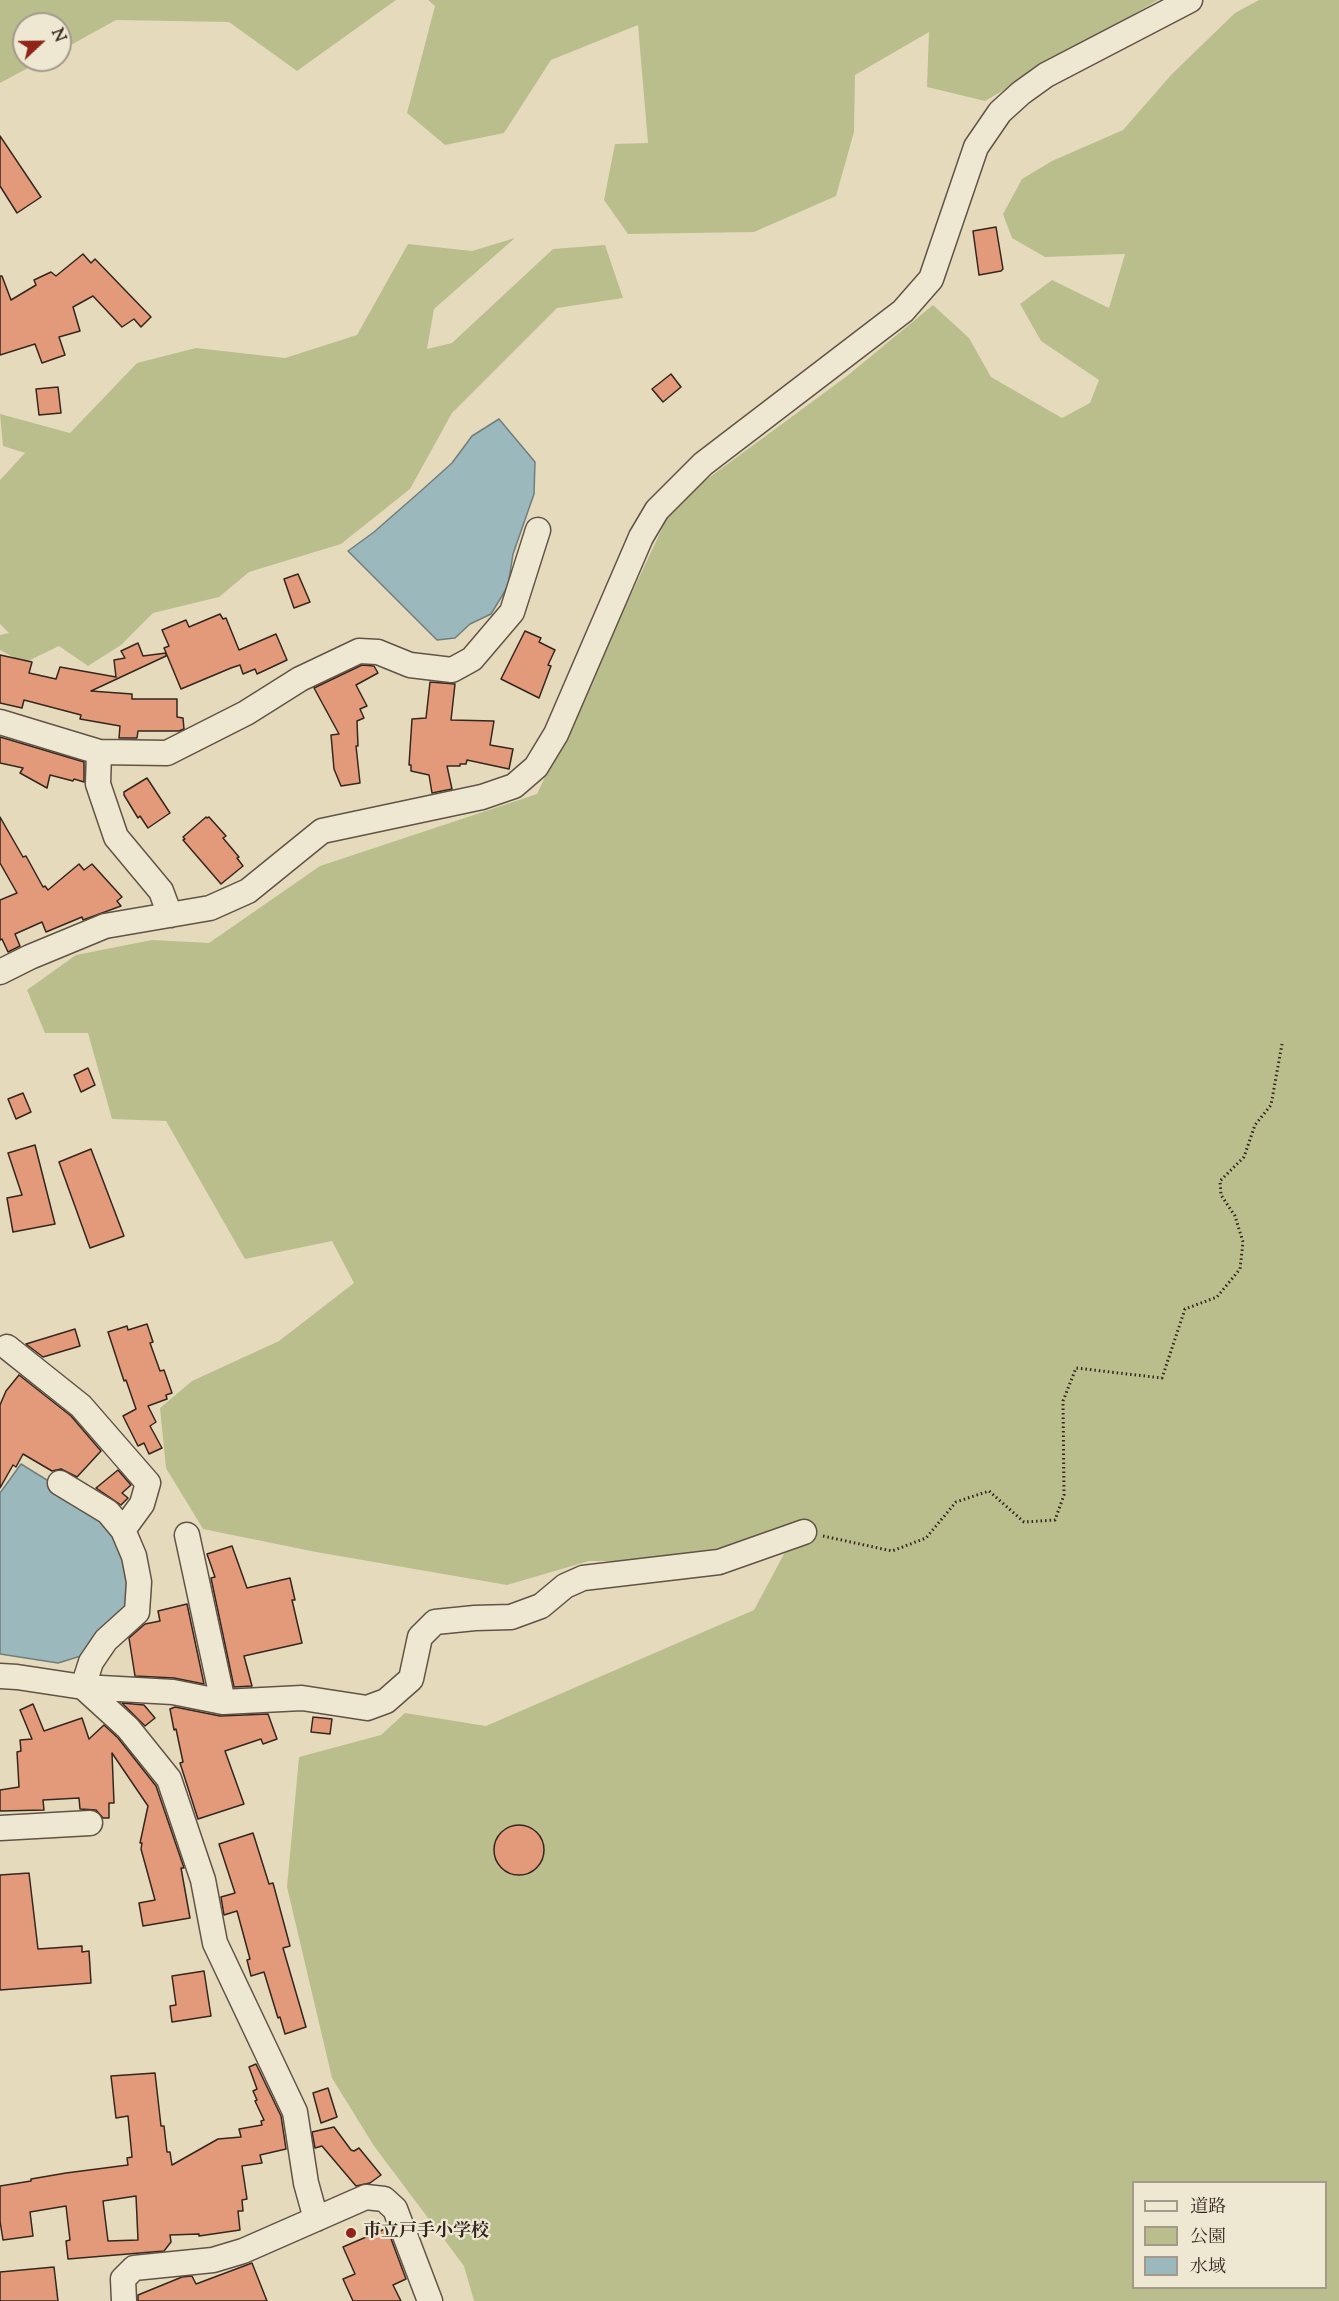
<!DOCTYPE html>
<html>
<head>
<meta charset="utf-8">
<style>
  body { margin:0 }
  #map { position:relative; width:1339px; height:2301px; overflow:hidden; background:#e5dbbc; font-family:"Sorts Mill Goudy","Noto Serif JP",serif }
  canvas { display:block }
  .legend { position:absolute; left:1132px; top:2181px; width:195px; height:108px; box-sizing:border-box; background:#eee8d3; border:2px solid #a49a8b; margin:0; padding:8px 10px; list-style:none; font-size:18px; color:#35261e }
  .legend li { display:flex; align-items:center; gap:12px; height:30px }
  .legend b { width:30px; border:2px solid #a49a8b }
  .north { position:absolute; left:12px; top:12px; width:60px; height:60px; box-sizing:border-box; background:#eee8d3; border:2px solid #a49a8b; border-radius:50%; rotate:68deg; font-size:16px; font-weight:700; line-height:24px; text-align:center; color:#35261e }
  .north::after { content:''; display:block; margin:auto; width:21px; height:27px; background:#8f2418; clip-path:polygon(50% 0,100% 100%,50% 72%,0 100%) }
</style>
</head>
<body>
<div id="map">
<canvas width="1339" height="2301"></canvas>
<ul class="legend">
<li><b style="height:8px;background:#eee8d3"></b>道路</li>
<li><b style="height:16px;background:#babe8d"></b>公園</li>
<li><b style="height:16px;background:#9bb8bc"></b>水域</li>
</ul>
<div class="north">N</div>
</div>
<script>
const context = document.querySelector('canvas').getContext('2d');
context.lineJoin = 'round';
function fill(path, color) { context.fillStyle = color; context.fill(path, 'evenodd'); }
const shape = rows => new Path2D(rows.map(r => 'M' + r).join(''));
function trace(path, color, width, dash) { context.strokeStyle = color; context.lineWidth = width; context.lineCap = dash ? 'butt' : 'round'; context.setLineDash(dash || []); context.stroke(path); }
function label(font, color, halo, rows, align = 'center') {
  context.font = font + ' "Sorts Mill Goudy","Noto Serif JP",serif'; context.lineWidth = 4.5; context.setLineDash([]); context.textBaseline = 'middle'; context.strokeStyle = halo; context.fillStyle = color; for (const [text, x, y, turn = 0] of rows) {
    context.save(); context.translate(x, y); context.rotate((+turn || 0) * Math.PI / 180); context.textAlign = isNaN(turn) ? turn : align; if (halo) context.strokeText(text, 0, 0); context.fillText(text, 0, 0); context.restore();
  }
}
fill(shape([
  [0,0,396,0,297,71,229,22,116,20,60,51,60,24,24,24,24,60,43,60,0,83],
  [428,0,1158,0,985,101,927,87,929,32,855,75,854,132,836,196,754,232,628,234,604,200,615,144,648,143,638,25,551,60,504,133,445,145,407,113,435,6],
  [1259,0,1339,0,1339,2301,474,2301,464,2266,374,2146,332,2078,287,1887,299,1757,381,1735,405,1713,486,1726,754,1610,792,1539,694,1561,589,1561,507,1585,316,1552,203,1529,166,1468,160,1408,192,1381,279,1341,354,1283,332,1241,245,1259,166,1121,112,1119,88,1033,45,1033,27,990,76,955,152,940,209,943,320,866,537,794,668,516,695,488,847,376,933,305,969,338,991,377,1062,418,1090,403,1099,380,1041,341,1020,304,1052,280,1109,308,1125,254,1045,257,1012,238,1003,214,1022,179,1052,161,1123,130,1172,74,1235,13],
  [1134,2182,1326,2182,1326,2288,1134,2288],
  [515,238,434,309,427,349,452,343,553,249,605,245,623,298,557,308,452,413,410,489,341,544,249,572,219,597,153,613,121,645,88,666,59,646,24,663,0,650,0,635,9,633,0,624,0,480,25,453,3,446,0,414,70,433,137,363,196,348,285,358,357,335,408,244,472,251]
]), '#babe8d');
const water = shape([
  [499,419,535,462,534,494,513,554,508,586,491,614,470,624,455,638,437,640,348,551,374,532,422,490,452,463,472,436,499,419],
  [21,1464,97,1511,121,1543,131,1610,81,1656,58,1663,0,1654,0,1493,21,1464]
]);
fill(water, '#9bb8bc');
trace(water, '#727e7d', 1.5);
const building = shape([
  [0,136,41,197,17,213,0,186,0,136],
  [996,227,1003,269,1001,271,979,275,973,231,996,227],
  [83,254,91,263,95,259,151,317,141,327,134,319,122,327,93,296,73,307,80,331,59,337,65,355,42,363,35,344,0,355,0,276,2,276,11,300,36,285,34,280,51,272,56,276,83,254],
  [671,374,681,387,663,402,652,389,671,374],
  [58,387,61,413,39,415,36,389,58,387],
  [298,574,310,602,294,608,284,579,298,574],
  [220,614,223,619,226,618,239,650,276,634,287,660,257,674,255,669,243,674,240,665,231,668,181,689,164,648,169,646,162,630,186,620,189,627,220,614],
  [525,631,541,638,539,642,555,650,548,665,551,666,539,698,501,679,525,631],
  [138,643,143,656,166,653,166,656,91,691,132,694,132,699,177,699,177,717,183,718,184,729,179,731,138,731,137,738,119,738,120,726,80,719,81,715,24,700,22,708,0,703,0,655,32,662,29,673,56,679,60,667,116,677,114,660,125,658,121,651,138,643],
  [362,665,374,666,378,673,356,685,367,706,360,709,364,718,357,721,358,746,356,746,360,783,341,786,334,769,331,735,339,734,314,688,362,665],
  [430,682,455,684,451,720,494,721,490,745,513,749,509,769,467,760,466,764,460,764,460,766,447,766,452,789,432,793,429,775,411,771,411,765,409,765,412,719,426,718,430,682],
  [0,737,84,762,84,782,74,779,73,781,50,775,47,788,20,773,23,768,0,763,0,737],
  [147,778,170,813,148,828,140,816,138,818,124,795,124,792,147,778],
  [0,817,23,857,26,856,43,887,45,886,48,890,79,864,84,870,92,864,122,897,117,901,121,906,83,920,82,917,46,932,42,922,15,934,20,946,8,952,2,939,0,940,0,900,17,893,0,863,0,817],
  [206,817,207,818,209,817,226,836,223,838,239,857,237,858,243,866,221,884,183,840,185,839,183,837,206,817],
  [88,1068,95,1085,81,1092,74,1075,88,1068],
  [23,1093,31,1112,16,1119,8,1099,23,1093],
  [35,1145,55,1224,13,1232,7,1198,22,1195,8,1153,35,1145],
  [91,1149,124,1236,90,1248,59,1162,91,1149],
  [147,1324,153,1342,150,1343,160,1371,164,1370,172,1393,166,1395,167,1399,148,1406,156,1422,150,1426,162,1448,149,1454,144,1443,138,1446,123,1416,136,1409,126,1380,124,1381,108,1332,127,1326,128,1330,147,1324],
  [75,1329,80,1346,43,1357,26,1344,75,1329],
  [19,1375,71,1416,101,1451,77,1477,61,1469,52,1471,23,1454,16,1467,13,1465,0,1488,0,1405,6,1391,19,1375],
  [118,1470,131,1485,122,1493,128,1498,121,1505,96,1488,118,1470],
  [232,1546,247,1588,290,1578,295,1600,292,1600,302,1643,244,1656,252,1686,234,1687,211,1578,215,1577,207,1554,232,1546],
  [187,1604,204,1684,174,1678,135,1676,129,1638,145,1624,160,1621,158,1611,187,1604],
  [122,1703,144,1705,155,1718,145,1726,122,1703],
  [33,1704,44,1731,82,1718,89,1739,104,1725,118,1738,156,1786,184,1868,181,1868,190,1918,143,1926,139,1903,155,1900,141,1849,142,1843,140,1843,148,1806,112,1753,114,1803,109,1803,109,1818,103,1818,96,1810,80,1809,79,1798,43,1800,44,1810,0,1811,0,1790,19,1787,17,1752,21,1751,20,1740,32,1739,20,1710,33,1704],
  [175,1707,220,1716,268,1714,277,1739,263,1744,261,1739,225,1751,244,1804,198,1819,180,1763,183,1762,176,1729,174,1730,170,1709,175,1707],
  [313,1717,332,1719,330,1734,311,1732,313,1717],
  '494 1850a25 25 0 1 1 50 0a25 25 0 1 1-50 0Z',
  [253,1833,269,1884,273,1883,290,1946,283,1948,306,2027,285,2034,280,2017,278,2018,264,1972,251,1976,247,1960,250,1959,237,1911,224,1915,221,1897,235,1893,219,1844,253,1833],
  [29,1873,38,1949,82,1946,82,1952,89,1951,91,1983,0,1990,0,1875,29,1873],
  [204,1971,211,2016,172,2022,170,2006,176,2005,172,1976,204,1971],
  [256,2064,281,2116,286,2149,260,2155,262,2163,242,2166,247,2199,242,2200,243,2211,238,2211,240,2230,199,2236,199,2234,170,2235,171,2242,164,2251,68,2259,66,2241,70,2240,66,2206,30,2212,33,2236,3,2240,0,2221,0,2186,31,2181,31,2179,66,2173,128,2165,127,2158,132,2157,128,2116,116,2118,111,2076,155,2073,161,2126,164,2126,167,2152,170,2152,172,2165,218,2139,241,2137,239,2129,262,2125,261,2121,264,2120,255,2101,257,2100,253,2091,257,2089,249,2067,256,2064],
  [136,2196,138,2240,108,2241,103,2201,136,2196],
  [328,2088,337,2117,321,2123,313,2093,328,2088],
  [334,2127,351,2150,354,2151,359,2148,381,2175,370,2183,356,2186,322,2146,315,2148,312,2132,334,2127],
  [387,2228,406,2279,393,2285,401,2301,353,2301,343,2279,355,2274,343,2247,387,2228],
  [252,2263,267,2301,138,2301,138,2295,182,2277,192,2276,196,2284,252,2263],
  [54,2267,58,2301,0,2301,0,2272,54,2267]
]);
fill(building, '#e29a7b');
trace(building, '#35261e', 1.5);
const minor = shape([
  [0,722,99,752,167,753,246,713,300,679,359,651,378,652,410,665,452,670,472,659,512,612,538,530],
  [99,752,98,784,116,837,161,891,170,915],
  [0,972,30,957,105,926,210,908,248,891,322,831,482,797,514,786,536,767,556,734,641,537,657,510,703,464,903,311,931,279,976,147,1000,112,1021,93,1046,75,1190,0],
  [7,1347,81,1406,148,1483,142,1504,123,1530],
  [60,1483,108,1512,123,1530,134,1556,139,1582,137,1612,106,1640,91,1662,83,1687,173,1692,223,1702,302,1698,367,1708,386,1701,411,1679,420,1637,435,1622,475,1618,511,1617,541,1606,565,1586,583,1578,719,1562,804,1532],
  [187,1535,223,1702],
  [0,1676,17,1677,83,1687,128,1728,169,1779,203,1880,215,1943,295,2112,306,2183,316,2219],
  [0,1828,90,1823],
  [124,2301,123,2279,134,2268,213,2260,243,2251,366,2197,384,2199,395,2209,430,2301]
]);
trace(minor, '#615346', 27);
trace(shape([
  [823,1536,892,1551,926,1538,956,1502,989,1491,1024,1522,1055,1520,1064,1495,1063,1401,1076,1368,1162,1378,1185,1309,1217,1297,1240,1269,1243,1242,1235,1216,1221,1195,1220,1181,1244,1157,1255,1125,1271,1105,1282,1044]
]), '#35261e', 3, [1.5, 3]);
trace(minor, '#eee8d3', 24);
for (const [x, y, r, color] of [
  [351,2233,6,"#8f2418"]
]) { const dot = new Path2D(); dot.arc(x, y, r, 0, 2 * Math.PI); context.fillStyle = color; context.fill(dot); trace(dot, '#eee8d3', 2); }
label('bold 18px', '#35261e', '#eee8d3', [
  ["市立戸手小学校",363,2233]
], 'left');
</script>
</body>
</html>
